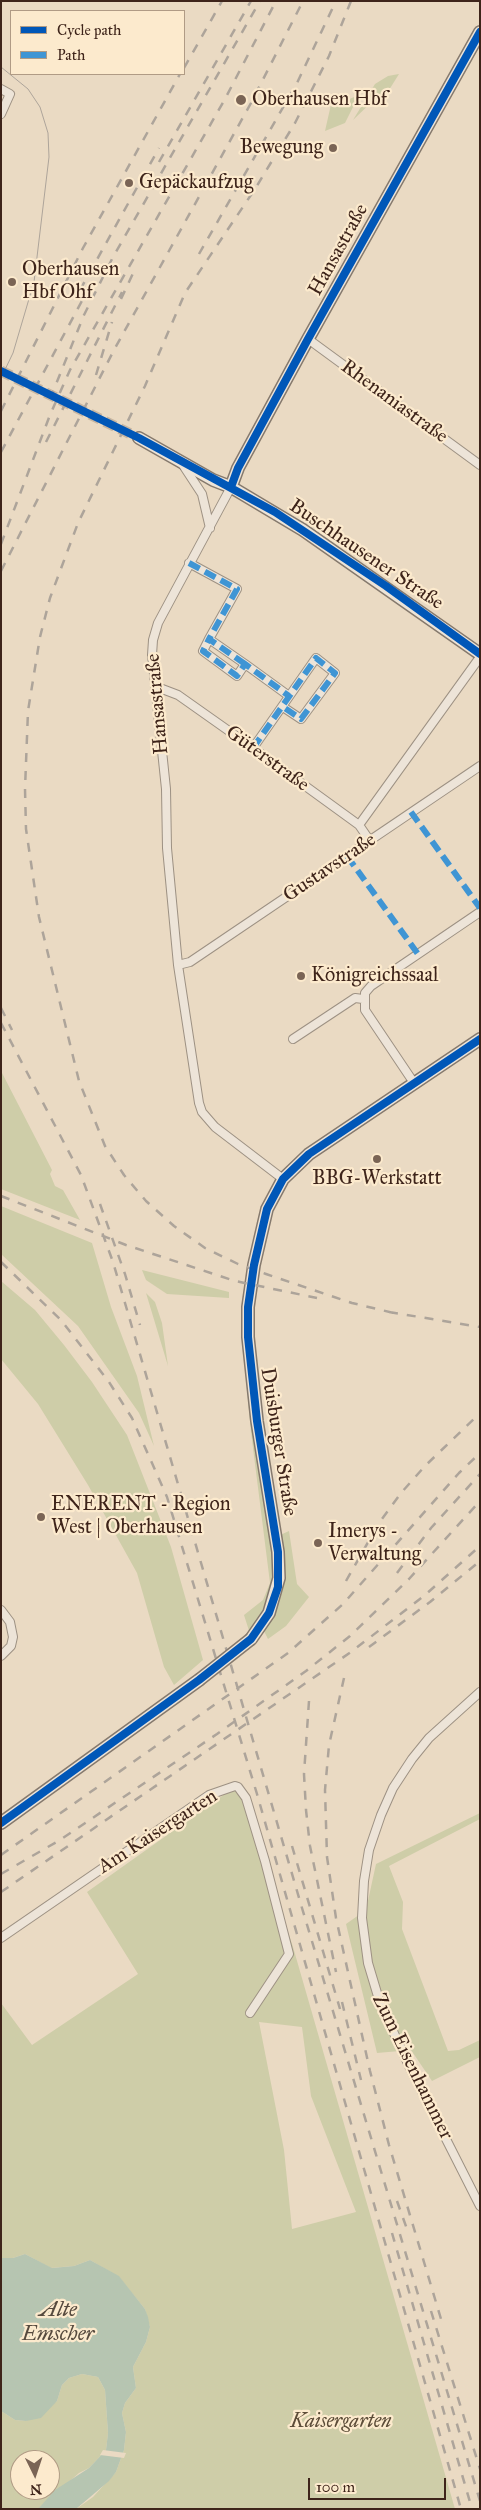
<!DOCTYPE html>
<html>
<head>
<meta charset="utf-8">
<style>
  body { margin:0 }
  #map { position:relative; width:481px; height:2510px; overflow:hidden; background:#eadac3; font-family:"IM FELL Great Primer",serif }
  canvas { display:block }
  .frame { position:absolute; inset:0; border:2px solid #3e241a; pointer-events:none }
  .legend { position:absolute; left:10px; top:10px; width:175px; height:65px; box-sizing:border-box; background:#fceacd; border:1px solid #b09b85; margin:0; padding:6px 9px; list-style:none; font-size:15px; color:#3e241a }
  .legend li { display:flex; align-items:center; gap:10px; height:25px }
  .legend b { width:25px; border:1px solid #b09b85 }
  .north { position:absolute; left:10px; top:2450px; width:50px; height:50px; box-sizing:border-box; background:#fceacd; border:1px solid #b09b85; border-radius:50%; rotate:176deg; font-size:14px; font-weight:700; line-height:20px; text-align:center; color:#3e241a }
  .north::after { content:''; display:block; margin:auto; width:18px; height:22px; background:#7a6455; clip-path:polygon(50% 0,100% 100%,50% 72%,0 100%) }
  .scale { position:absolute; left:308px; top:2478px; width:138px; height:22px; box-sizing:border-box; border:2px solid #3e241a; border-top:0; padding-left:6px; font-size:15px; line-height:18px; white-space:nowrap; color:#3e241a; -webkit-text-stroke:4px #fceacd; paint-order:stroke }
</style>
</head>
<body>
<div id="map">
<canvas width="481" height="2510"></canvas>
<div class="frame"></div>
<ul class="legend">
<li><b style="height:6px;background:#0057b8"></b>Cycle path</li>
<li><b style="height:6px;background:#3f95d4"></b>Path</li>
</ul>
<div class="north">N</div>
<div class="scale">100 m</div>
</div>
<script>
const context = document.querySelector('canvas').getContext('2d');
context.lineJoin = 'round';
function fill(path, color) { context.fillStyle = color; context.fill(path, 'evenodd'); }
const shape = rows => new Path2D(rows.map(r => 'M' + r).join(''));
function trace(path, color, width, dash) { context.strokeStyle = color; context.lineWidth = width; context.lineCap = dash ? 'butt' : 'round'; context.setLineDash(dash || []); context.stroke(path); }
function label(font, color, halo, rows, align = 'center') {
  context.font = font + ' "IM FELL Great Primer",serif'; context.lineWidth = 4.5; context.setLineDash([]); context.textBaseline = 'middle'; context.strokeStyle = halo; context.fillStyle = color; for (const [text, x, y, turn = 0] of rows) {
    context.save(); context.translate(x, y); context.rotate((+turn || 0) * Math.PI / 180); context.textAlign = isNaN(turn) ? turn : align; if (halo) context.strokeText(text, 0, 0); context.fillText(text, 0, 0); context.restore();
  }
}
fill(shape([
  [399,74,389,90,377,97,353,120,375,84,388,76],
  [359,95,345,123,325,131,332,100,347,100],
  [1,1071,52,1170,50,1174,55,1186,63,1190,80,1220,1,1189],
  [1,1206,92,1243,111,1307,137,1376,154,1446,139,1413,78,1326,1,1254],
  [142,1270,229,1292,229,1298,167,1294,146,1280],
  [1,1281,35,1310,64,1345,92,1382,127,1435,171,1547,203,1660,174,1685,164,1667,137,1573,88,1485,38,1404,1,1359],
  [146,1293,155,1302,162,1323,168,1366],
  [241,1326,246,1326,278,1536,289,1531,297,1584,309,1597,286,1626,268,1639,263,1629,252,1640,244,1615,263,1600,270,1583,251,1432],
  [239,1784,293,1947,455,2509,76,2509,93,2497,116,2472,124,2450,126,2432,122,2413,125,2403,136,2388,133,2367,146,2342,150,2327,145,2309,119,2277,90,2260,74,2266,51,2268,25,2254,13,2258,1,2258,1,2003,32,2045,138,1974,87,1892],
  [259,2022,302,2027,311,2096,356,2212,292,2229,284,2150],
  [480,1813,480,1819,389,1866,403,1902,402,1929,448,2051,459,2050,480,2040,480,2057,432,2081,411,2050,377,2053,346,1924,366,1910,376,1864],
  [82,2374,98,2377,105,2390,108,2433,106,2450,89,2468,79,2473,38,2509,1,2509,1,2411,15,2420,26,2421,57,2401,62,2385,69,2378],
  [20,2460,50,2460,50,2490,20,2490]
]), '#cecda8');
fill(shape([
  [25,2254,52,2268,74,2266,90,2260,119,2276,145,2309,148,2317,150,2327,146,2342,133,2367,136,2388,125,2403,122,2413,126,2432,124,2450,116,2472,109,2481,76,2509,38,2509,55,2490,89,2468,106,2450,108,2433,105,2390,98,2377,82,2374,69,2378,62,2385,57,2401,41,2418,26,2421,15,2420,1,2411,1,2258,13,2258]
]), '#b6c5b1');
fill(shape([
  [103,2450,126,2453,124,2458,100,2455]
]), '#eadac3');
trace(shape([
  [1,371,139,438]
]), '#c8b6a1', 11, [11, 5.5]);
const minor = shape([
  [1,89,10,94,1,114],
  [308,339,480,465],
  [183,465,202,494,210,528],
  [231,487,158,623,153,640,152,655,166,789,167,848,178,965,199,1103,202,1112,215,1127,283,1179],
  [189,563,237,589,209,639],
  [245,664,209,639,203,651,237,676,245,664,289,696],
  [157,687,178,695,253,748,359,825,370,841],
  [253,748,316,658,335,673,301,719,283,707],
  [359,825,480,657],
  [178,965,190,962,480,766],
  [293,1039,355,998,363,999],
  [414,1083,365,1010,365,993,371,986,480,912],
  [1,1610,10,1622,13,1637,11,1646,1,1656],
  [480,1692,429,1738,412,1759,393,1788,381,1815,369,1850,364,1881,362,1918,368,1963,380,2003,410,2068,480,2206],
  [1,1938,209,1795,235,1786,238,1787,246,1798,265,1861,289,1954,250,2013]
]);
const secondary = shape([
  [139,438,213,480,231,487,303,530,480,654],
  [231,487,238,468,308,339,480,32],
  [251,1639,269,1613,279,1578,278,1552,257,1421,248,1337,248,1307,254,1265,267,1209,283,1179,309,1154,480,1039],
  [1,1823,199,1680]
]);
trace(minor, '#9d9183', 10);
trace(secondary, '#85796d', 14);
trace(minor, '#ede4d8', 8);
trace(secondary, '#ede4d8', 11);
trace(shape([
  [1,67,28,89,40,107,48,133,49,157,34,282,13,353,1,378]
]), '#ada49a', 1);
trace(shape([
  [351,1,329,56,295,123,255,189,185,293,145,386,78,523,50,598,40,637,28,711,25,789,26,829,39,917,79,1081,105,1146,124,1175,146,1201,174,1226,205,1248,238,1264,266,1274,352,1303,394,1313],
  [184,68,222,1],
  [159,162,251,1],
  [199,254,297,83,336,1],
  [80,290,159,148],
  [121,299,136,267],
  [96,375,112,322],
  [50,399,84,315,113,257,260,1],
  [1,411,83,248,180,74],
  [46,442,122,292],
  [1,452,91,284],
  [1,544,50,415,70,370,225,99,276,1],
  [1,571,114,350,251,103,303,1],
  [1,1008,12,1030],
  [1,1023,81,1175,113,1262,302,1908,480,2501],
  [1,1196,126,1245,235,1281,317,1298],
  [100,1204,125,1274,140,1325],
  [1,1262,61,1320,109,1382,132,1418,167,1497,257,1794,461,2509],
  [389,1312,480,1327],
  [397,1573,431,1528,480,1474],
  [346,1581,379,1523,401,1493,425,1466,480,1413],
  [369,1647,430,1602,480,1561],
  [344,1678,329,1745,325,1790,327,1857,336,1918,370,2071,389,2145,441,2319],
  [309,1701,304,1774,306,1810,310,1846,336,1972],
  [292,1846,340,2009],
  [1,1855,288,1653,343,1604,459,1473,480,1453],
  [1,1874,60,1840,217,1734,306,1671,350,1636,409,1579,480,1501],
  [1,1892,351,1652,425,1595,480,1546],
  [342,2002,361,2080],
  [397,2201,408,2232],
  [392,2233,472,2509],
  [431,2311,480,2469]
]), '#ada49a', 2.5, [9, 9]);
const secondaryBridge = shape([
  [199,1680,251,1639]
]);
trace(secondaryBridge, '#85796d', 14, []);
trace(secondaryBridge, '#ede4d8', 11);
trace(shape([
  [189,563,237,589,209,639],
  [245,664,209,639,203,651,237,676,245,664,289,696],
  [253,748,316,658,335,673,301,719,283,707],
  [411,812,480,908],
  [347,856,418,954]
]), '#3f95d4', 6, [12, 6]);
trace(shape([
  [1,371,139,438,275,512,386,586,480,654],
  [231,487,238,468,308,339,480,32],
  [1,1823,199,1680,251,1639,269,1613,278,1587,278,1552,257,1421,248,1337,248,1307,254,1265,267,1209,283,1179,309,1154,480,1039]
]), '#0057b8', 8);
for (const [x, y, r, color] of [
  [241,100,6,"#7a6455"],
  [333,148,5,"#7a6455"],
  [129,183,5,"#7a6455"],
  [12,282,5,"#7a6455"],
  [301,976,5,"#7a6455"],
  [377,1159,5,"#7a6455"],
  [41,1517,5,"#7a6455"],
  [318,1543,5,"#7a6455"]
]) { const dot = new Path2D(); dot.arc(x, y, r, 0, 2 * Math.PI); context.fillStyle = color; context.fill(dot); trace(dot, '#fceacd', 2); }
label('20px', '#3e241a', '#fceacd', [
  ["Oberhausen Hbf",252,100],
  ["Bewegung",323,148,"right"],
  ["Gepäckaufzug",139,183],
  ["Oberhausen",22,270],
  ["Hbf Ohf",22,293],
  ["Königreichssaal",311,976],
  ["BBG-Werkstatt",377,1179,"center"],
  ["ENERENT - Region",51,1505],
  ["West | Oberhausen",51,1528],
  ["Imerys -",328,1532],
  ["Verwaltung",328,1555]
], 'left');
label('20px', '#3e241a', '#fceacd', [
  ["Hansastraße",339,250,-61],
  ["Rhenaniastraße",394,402,36],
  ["Buschhausener Straße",366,555,34],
  ["Hansastraße",158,704,-95],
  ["Güterstraße",267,759,36],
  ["Gustavstraße",330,868,-34],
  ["Duisburger Straße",278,1442,81],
  ["Am Kaisergarten",158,1832,-33],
  ["Zum Eisenhammer",412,2067,64]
]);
label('italic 20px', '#5c4c38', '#fceacd', [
  ["Kaisergarten",341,2422]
]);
label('italic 21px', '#564a3e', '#fceacd', [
  ["Alte",58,2311],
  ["Emscher",58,2335]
]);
</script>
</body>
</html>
